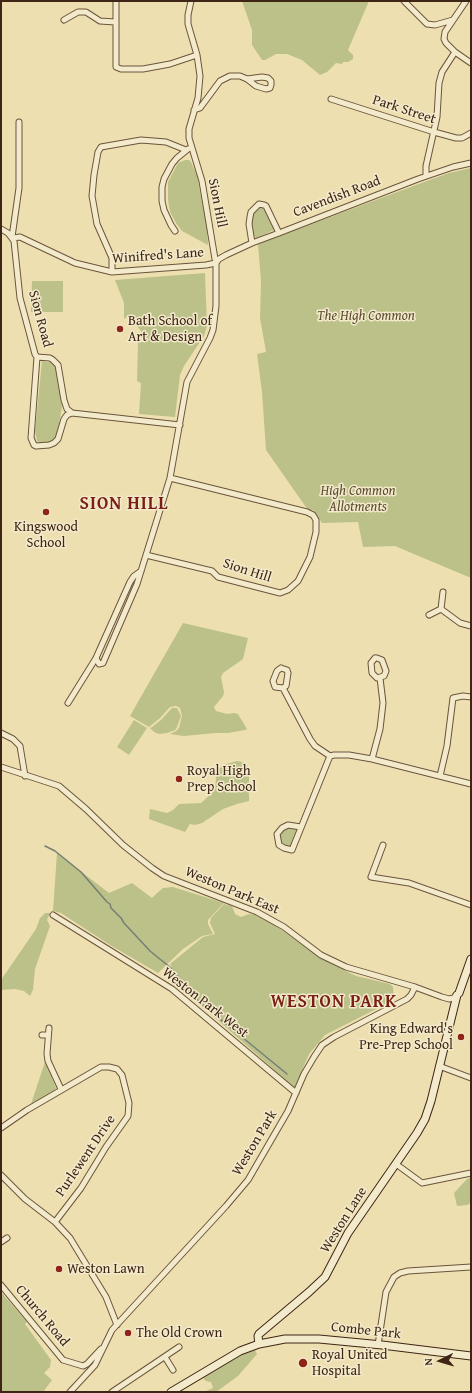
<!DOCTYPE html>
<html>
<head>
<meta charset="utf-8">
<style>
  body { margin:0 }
  #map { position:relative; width:472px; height:1393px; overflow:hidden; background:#eddfb0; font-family:"Gentium Book Plus",serif }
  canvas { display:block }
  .frame { position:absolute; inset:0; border:2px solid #3e2515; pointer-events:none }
  .north { position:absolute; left:420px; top:1341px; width:40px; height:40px; -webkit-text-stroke:3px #f3eacc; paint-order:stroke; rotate:265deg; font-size:11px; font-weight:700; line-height:16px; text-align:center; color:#3e2515 }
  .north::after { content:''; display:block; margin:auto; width:14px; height:18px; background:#3e2515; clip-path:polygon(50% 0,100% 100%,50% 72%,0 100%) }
</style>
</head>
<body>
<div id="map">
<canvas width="472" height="1393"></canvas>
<div class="frame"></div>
<div class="north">N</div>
</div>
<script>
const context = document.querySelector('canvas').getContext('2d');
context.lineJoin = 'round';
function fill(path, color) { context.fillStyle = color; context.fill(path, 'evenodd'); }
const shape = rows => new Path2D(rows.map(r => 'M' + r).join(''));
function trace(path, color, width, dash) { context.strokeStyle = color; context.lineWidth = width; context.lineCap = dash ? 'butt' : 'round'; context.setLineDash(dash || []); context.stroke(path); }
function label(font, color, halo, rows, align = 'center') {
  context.font = font + ' "Gentium Book Plus",serif'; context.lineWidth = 3; context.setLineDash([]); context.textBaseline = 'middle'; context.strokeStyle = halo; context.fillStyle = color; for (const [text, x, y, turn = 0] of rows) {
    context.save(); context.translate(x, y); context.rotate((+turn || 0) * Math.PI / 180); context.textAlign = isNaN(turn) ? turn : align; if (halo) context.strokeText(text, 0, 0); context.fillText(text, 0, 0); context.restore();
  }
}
fill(shape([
  [242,1,369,1,348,50,353,55,353,59,348,62,343,62,342,64,336,63,327,72,320,75,302,60,287,54,276,54,265,60,262,60,252,45,252,30],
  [185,160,189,160,191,162,197,175,207,227,208,245,182,231,176,223,170,212,168,200,168,182,178,163],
  [471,168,471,578,395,546,363,547,358,522,322,523,313,510,308,510,266,450,262,392,257,354,266,352,260,318,261,281,258,244,424,182,449,173],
  [261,207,264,208,274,230,256,238,254,236,251,224,253,213],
  [205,273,207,326,204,336,184,366,180,375,175,417,139,414,141,383,137,381,138,342,143,342,143,337,141,331,132,320,127,317,124,319,124,303,115,280],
  [32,281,63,281,63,312,31,312],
  [42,361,53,363,58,371,62,407,57,434,54,440,50,443,41,444,37,441,35,431],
  [183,623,248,638,243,659,223,673,221,677,224,692,223,696,214,707,216,711,227,714,234,713,238,714,247,729,245,730,228,733,215,733,184,736,170,734,176,731,179,728,182,716,180,708,176,706,170,707,160,718,149,727,130,716],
  [172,708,177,708,181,716,177,727,175,730,167,733,159,734,154,732,150,728,152,727,161,720],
  [134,720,147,728,129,755,117,747],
  [237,761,246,763,249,769,249,801,237,804,223,809,202,823,195,825,190,824,185,832,149,819,150,809,167,813,173,810,179,804,201,803,215,790,216,779,215,771,226,764],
  [288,828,298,829,291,848,281,844,280,840,280,834,283,830],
  [57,853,109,893,132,883,152,898,156,894,163,888,173,887,224,903,208,920,208,924,213,934,202,936,183,949,158,973,110,945,61,913,53,911],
  [224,904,232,906,235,914,241,917,249,914,255,915,270,922,318,956,344,970,356,976,390,984,393,987,394,998,392,1001,325,1035,309,1054,294,1089,289,1083,185,991,170,964,203,937,215,934,210,923,211,918],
  [45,913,50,913,47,920,50,926,35,969,33,990,30,996,24,991,15,989,1,990,1,980,36,929,40,918],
  [45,1062,56,1088,55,1090,31,1104],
  [471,1178,471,1203,467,1205,457,1206,454,1193,467,1179],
  [1,1292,27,1322,25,1324,51,1360,50,1367,44,1373,52,1380,43,1392,2,1392,1,1390],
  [255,1350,257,1354,238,1376,216,1392,204,1392,213,1388,211,1382,206,1381,203,1378,243,1354]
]), '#bcc189');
trace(shape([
  [45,846,55,851,81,872,107,902,110,904,111,908,121,918,124,923,150,951,171,968,188,991,203,1005,287,1074]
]), '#767f74', 1.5);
const street = shape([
  [116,1,116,67,121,69,143,69,170,64,197,55],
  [191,1,188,15,188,24,197,55,200,76,198,98,189,129,189,138,202,181,215,259,217,261],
  [404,1,427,24,435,25,453,20],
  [466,1,445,32,444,39,446,43,455,52,471,63],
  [64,20,78,12,86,12,100,21,115,22],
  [331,99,434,132,456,138,462,138,471,133],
  [194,110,200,108,220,81,230,76,240,76,247,79,262,77,268,78,271,81,271,85,270,88,266,89,256,86,247,79],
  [426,176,426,166,437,117,439,83,442,72,455,52],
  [1,229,8,233,14,241,20,298,35,354,37,357,50,358,53,360,58,365,64,400,67,409,72,413,180,425],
  [175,231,171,225,164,210,162,201,162,187,164,179,172,164,177,158,188,149],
  [12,237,19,188,19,122],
  [13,238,20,237,75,263,112,272,206,265,216,263],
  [252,243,249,224,250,217,251,212,259,204,264,205,266,206,279,233],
  [216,263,219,259,226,255,252,243,279,233,418,179,453,167,471,163],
  [112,272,112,258,97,224,92,196,94,175,98,152,101,147,141,140,166,142,186,150],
  [37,357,31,438,34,445,36,446,49,445,54,443,58,439,64,419,67,415,72,413],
  [146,555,212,571,218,577,280,593,288,590,298,581,310,557,316,532,316,520,313,515,307,512,170,478],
  [141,571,134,576,130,582,96,658,99,664,103,663,137,584,170,478,187,382,210,338,213,330,216,306,216,263],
  [441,609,443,592],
  [429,615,441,609,460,623,471,626],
  [375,658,377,658,382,660,386,671,384,676,377,678,372,673,371,663,375,658],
  [281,668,287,670,288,673,286,686,283,688,275,687,273,681,277,671,281,668],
  [283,688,310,739,315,746,330,756],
  [68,703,96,658],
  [1,733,13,739,20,746,25,776],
  [372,759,380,729,383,703,380,678],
  [1,767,59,786,86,809,123,845,152,868,164,876,257,912,284,927,321,955,346,967,415,987,442,997,449,999,454,998,456,995],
  [440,776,447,746,453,698,463,696,471,697],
  [301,827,288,825,282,828,277,834,279,845,284,848,292,850,330,756,334,755,349,755,372,759,471,784],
  [383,845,371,877,409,883,471,905],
  [53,915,172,989,296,1093],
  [49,1028,47,1054,48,1061,61,1089],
  [42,1035,48,1035],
  [439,1066,471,1078],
  [1,1128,27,1110,101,1067,109,1067,117,1069,122,1075,129,1103,128,1116,106,1147,81,1188,55,1222],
  [396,1164,422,1183,471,1173],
  [1,1175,25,1199,55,1222,70,1238,106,1297,117,1325],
  [1,1242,7,1238],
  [1,1285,63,1360,83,1366,87,1364,101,1349],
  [378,1345,386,1292,394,1277,400,1273,408,1271,471,1267],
  [165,1357,173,1370],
  [70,1392,95,1365,112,1330,226,1206,248,1180,288,1111,304,1074,314,1057,322,1045,334,1037,407,999,411,995,415,987],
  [112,1392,179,1347]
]);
const secondary = shape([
  [459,993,471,959],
  [259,1344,258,1336,259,1334,309,1292,325,1277,348,1233,417,1133,425,1119,431,1101,457,995],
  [171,1392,240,1351,259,1344,285,1339,319,1339,382,1345,471,1356]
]);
trace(street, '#6a543c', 7);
trace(secondary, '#3e2515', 9);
trace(street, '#f3eacc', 5);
trace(secondary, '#f3eacc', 7);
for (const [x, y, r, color] of [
  [120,329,4,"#8f2418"],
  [46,512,4,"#8f2418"],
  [179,779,4,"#8f2418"],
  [461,1037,4,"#8f2418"],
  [59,1269,4,"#8f2418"],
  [128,1333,4,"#8f2418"],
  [303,1363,5,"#8f2418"]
]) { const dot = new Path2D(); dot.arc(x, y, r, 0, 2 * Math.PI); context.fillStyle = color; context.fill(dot); trace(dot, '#f3eacc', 1.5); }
label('14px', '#3e2515', '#f3eacc', [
  ["Park Street",404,110,18],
  ["Cavendish Road",337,197,-21],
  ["Sion Hill",217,203,79],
  ["Winifred's Lane",158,256,-4],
  ["Sion Road",40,319,75],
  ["Sion Hill",247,571,18],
  ["Weston Park East",232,891,23],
  ["Weston Park West",205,1003,38],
  ["Weston Park",255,1143,-59],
  ["Purlewent Drive",86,1156,-56],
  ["Weston Lane",344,1220,-58],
  ["Church Road",42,1316,50],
  ["Combe Park",366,1331,6]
]);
label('italic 14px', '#5e4c32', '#f3eacc', [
  ["The High Common",366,316],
  ["High Common",358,491],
  ["Allotments",358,507]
]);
label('14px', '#3e2515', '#f3eacc', [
  ["Bath School of",128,321],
  ["Art & Design",128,337],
  ["Kingswood",46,527,"center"],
  ["School",46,543,"center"],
  ["Royal High",187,771],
  ["Prep School",187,787],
  ["King Edward's",453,1029,"right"],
  ["Pre-Prep School",453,1045,"right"],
  ["Weston Lawn",67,1269],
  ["The Old Crown",136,1333],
  ["Royal United",312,1355],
  ["Hospital",312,1371]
], 'left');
context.letterSpacing = '1px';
label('bold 18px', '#7a1f14', '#f3eacc', [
  ["SION HILL",124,504],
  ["WESTON PARK",334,1002]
]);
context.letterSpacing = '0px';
</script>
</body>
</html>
